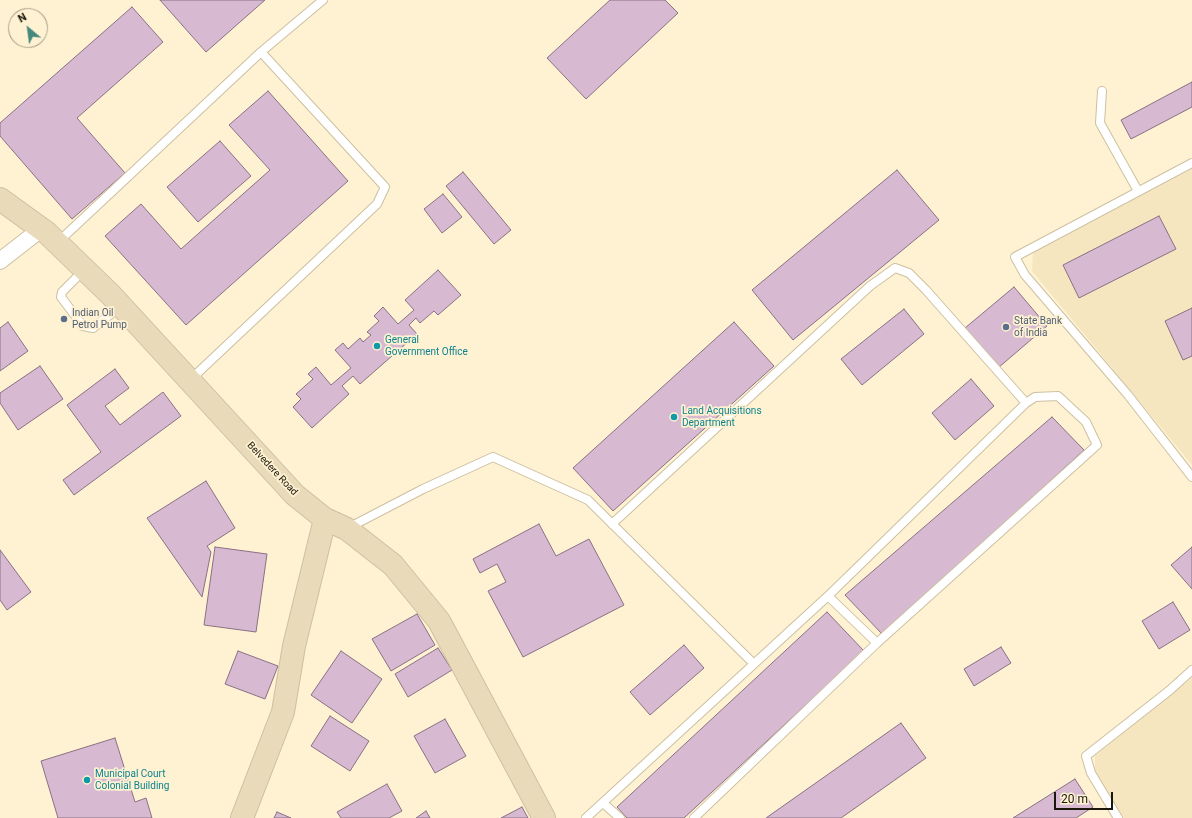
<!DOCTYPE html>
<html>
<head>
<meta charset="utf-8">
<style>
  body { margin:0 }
  #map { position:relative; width:1192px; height:818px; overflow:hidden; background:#fff2d2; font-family:Roboto,sans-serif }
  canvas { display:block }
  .north { position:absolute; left:8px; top:8px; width:40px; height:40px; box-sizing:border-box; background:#fff2d2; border:1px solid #a49a82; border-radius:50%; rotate:331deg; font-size:11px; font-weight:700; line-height:16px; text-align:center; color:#1b170b }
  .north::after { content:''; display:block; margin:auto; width:14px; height:18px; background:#45887c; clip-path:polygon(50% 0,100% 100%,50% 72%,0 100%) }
  .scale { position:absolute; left:1054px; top:792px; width:59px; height:18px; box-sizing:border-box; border:2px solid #1b170b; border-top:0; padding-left:5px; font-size:12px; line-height:14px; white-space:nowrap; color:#1b170b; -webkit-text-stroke:3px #fff2d2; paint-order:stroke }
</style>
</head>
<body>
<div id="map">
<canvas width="1192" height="818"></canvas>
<div class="north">N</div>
<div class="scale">20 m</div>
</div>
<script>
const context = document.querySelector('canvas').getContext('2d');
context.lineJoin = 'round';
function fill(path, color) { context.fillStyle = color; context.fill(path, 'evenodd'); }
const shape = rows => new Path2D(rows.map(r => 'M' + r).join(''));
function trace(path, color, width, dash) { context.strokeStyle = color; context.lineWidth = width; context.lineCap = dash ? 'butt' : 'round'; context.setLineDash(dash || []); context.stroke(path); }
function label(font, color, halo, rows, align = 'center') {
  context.font = font + ' Roboto,sans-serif'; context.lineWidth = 3.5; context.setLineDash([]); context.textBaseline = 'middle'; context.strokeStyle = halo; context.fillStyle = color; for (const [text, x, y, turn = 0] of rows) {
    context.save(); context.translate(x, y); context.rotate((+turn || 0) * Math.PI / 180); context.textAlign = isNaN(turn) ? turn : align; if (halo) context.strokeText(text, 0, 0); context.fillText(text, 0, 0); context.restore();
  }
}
fill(shape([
  [1192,169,1192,465,1032,271,1033,253],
  [1192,677,1192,818,1124,818,1095,773,1095,756]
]), '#f6e6bf');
const building = shape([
  [160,0,265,0,206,52,160,0],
  [610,0,665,0,678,13,586,99,547,58,610,0],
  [132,7,163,42,77,118,125,173,72,219,0,136,0,123,132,7],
  [1192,82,1192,107,1131,139,1121,120,1192,82],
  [268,91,348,181,186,325,105,236,141,204,181,249,270,170,229,125,268,91],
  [220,141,251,176,198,222,167,187,220,141],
  [897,170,939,220,793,340,752,290,897,170],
  [463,172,511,230,494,244,446,186,463,172],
  [443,194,462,217,442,233,424,209,443,194],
  [1159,216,1176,249,1079,298,1063,265,1159,216],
  [438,270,461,295,438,315,434,311,420,323,416,318,409,325,417,334,360,384,353,376,342,386,349,394,312,428,293,407,301,399,296,394,313,379,308,374,316,367,331,385,351,368,335,350,343,343,348,349,360,338,363,342,371,335,367,332,379,321,374,316,383,307,398,324,414,310,405,300,438,270],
  [1014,287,1047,326,998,368,965,328,1014,287],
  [1192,308,1192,356,1183,360,1165,321,1192,308],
  [904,309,924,334,862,385,841,359,904,309],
  [8,322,28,351,0,371,0,328,8,322],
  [734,322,774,366,613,511,573,468,734,322],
  [40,366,63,399,18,430,0,403,0,393,40,366],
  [115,369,129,388,105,406,120,425,163,392,181,416,74,495,63,480,101,452,67,405,115,369],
  [971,379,994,406,955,440,932,413,971,379],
  [1052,417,1084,450,883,635,845,595,1052,417],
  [206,481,235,528,207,546,211,552,202,597,147,518,206,481],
  [539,524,556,556,589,539,624,605,523,657,488,591,506,582,497,564,480,573,473,559,539,524],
  [215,547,267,554,256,632,204,625,215,547],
  [1192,547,1192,589,1171,565,1192,547],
  [0,550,31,592,7,610,0,600,0,550],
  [1173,602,1190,630,1159,649,1142,621,1173,602],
  [827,612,864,651,684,818,627,818,617,807,827,612],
  [417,614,435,645,391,671,372,639,417,614],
  [684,645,704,668,650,715,630,692,684,645],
  [1001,647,1011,663,974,686,964,669,1001,647],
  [438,648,452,670,408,697,395,674,438,648],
  [238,651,278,666,265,699,225,684,238,651],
  [341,651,382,679,352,723,311,695,341,651],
  [330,716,369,741,350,771,311,746,330,716],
  [445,719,466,756,435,773,414,736,445,719],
  [901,723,926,758,841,818,766,818,901,723],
  [115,738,135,802,146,798,152,818,58,818,41,761,115,738],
  [1075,779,1093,807,1076,818,1013,818,1075,779],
  [387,784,402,811,389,818,341,818,337,812,387,784],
  [522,807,528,818,501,818,522,807],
  [426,811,430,818,416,818,426,811],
  [277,812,291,818,274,818,277,812]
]);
fill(building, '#d7bad1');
trace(building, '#8a7084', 1);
const lane = shape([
  [1102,91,1100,123,1138,191],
  [1192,163,1015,257,1025,275,1128,395,1192,477],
  [57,243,261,52],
  [84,270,62,292,61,297,83,326,93,328,121,306],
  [190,380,377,204,385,187,261,52,323,0],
  [612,524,870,286,895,268,909,273,926,290,1026,403],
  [348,528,423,489,493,457,588,500,754,664],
  [828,596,1026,403,1035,397,1058,396,1086,422,1097,445,877,643],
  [603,803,620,818],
  [586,818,828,596,877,643,694,818],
  [1118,818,1091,773,1086,756,1170,690,1192,670]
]);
const street = shape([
  [0,261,41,229]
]);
const secondary = shape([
  [0,199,47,233,111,295,295,495,325,519,347,529,393,565,439,621,544,818],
  [242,818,283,712,294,646,325,519]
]);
trace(lane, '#ccc0a1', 10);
trace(street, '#ccc0a1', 18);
trace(secondary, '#ccc0a1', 24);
trace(lane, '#fff', 8);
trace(street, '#fff', 16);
trace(secondary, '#e9dbba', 22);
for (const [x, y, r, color] of [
  [64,319,4,"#5c6f8a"],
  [1006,327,4,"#5c6f8a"],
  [377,346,4,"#0f9aa8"],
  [674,417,4,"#0f9aa8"],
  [87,780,4,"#0f9aa8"]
]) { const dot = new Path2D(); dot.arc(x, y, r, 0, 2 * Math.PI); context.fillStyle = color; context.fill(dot); trace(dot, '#fff2d2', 1.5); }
label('10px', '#4e5e75', '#fff2d2', [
  ["Indian Oil",72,313],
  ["Petrol Pump",72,325],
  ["State Bank",1014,321],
  ["of India",1014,333]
], 'left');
label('10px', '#0d838f', '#fff2d2', [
  ["General",385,340],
  ["Government Office",385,352],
  ["Land Acquisitions",682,411],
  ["Department",682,423],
  ["Municipal Court",95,774],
  ["Colonial Building",95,786]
], 'left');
label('10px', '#1b170b', '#fff2d2', [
  ["Belvedere Road",272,469,47]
]);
</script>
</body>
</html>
